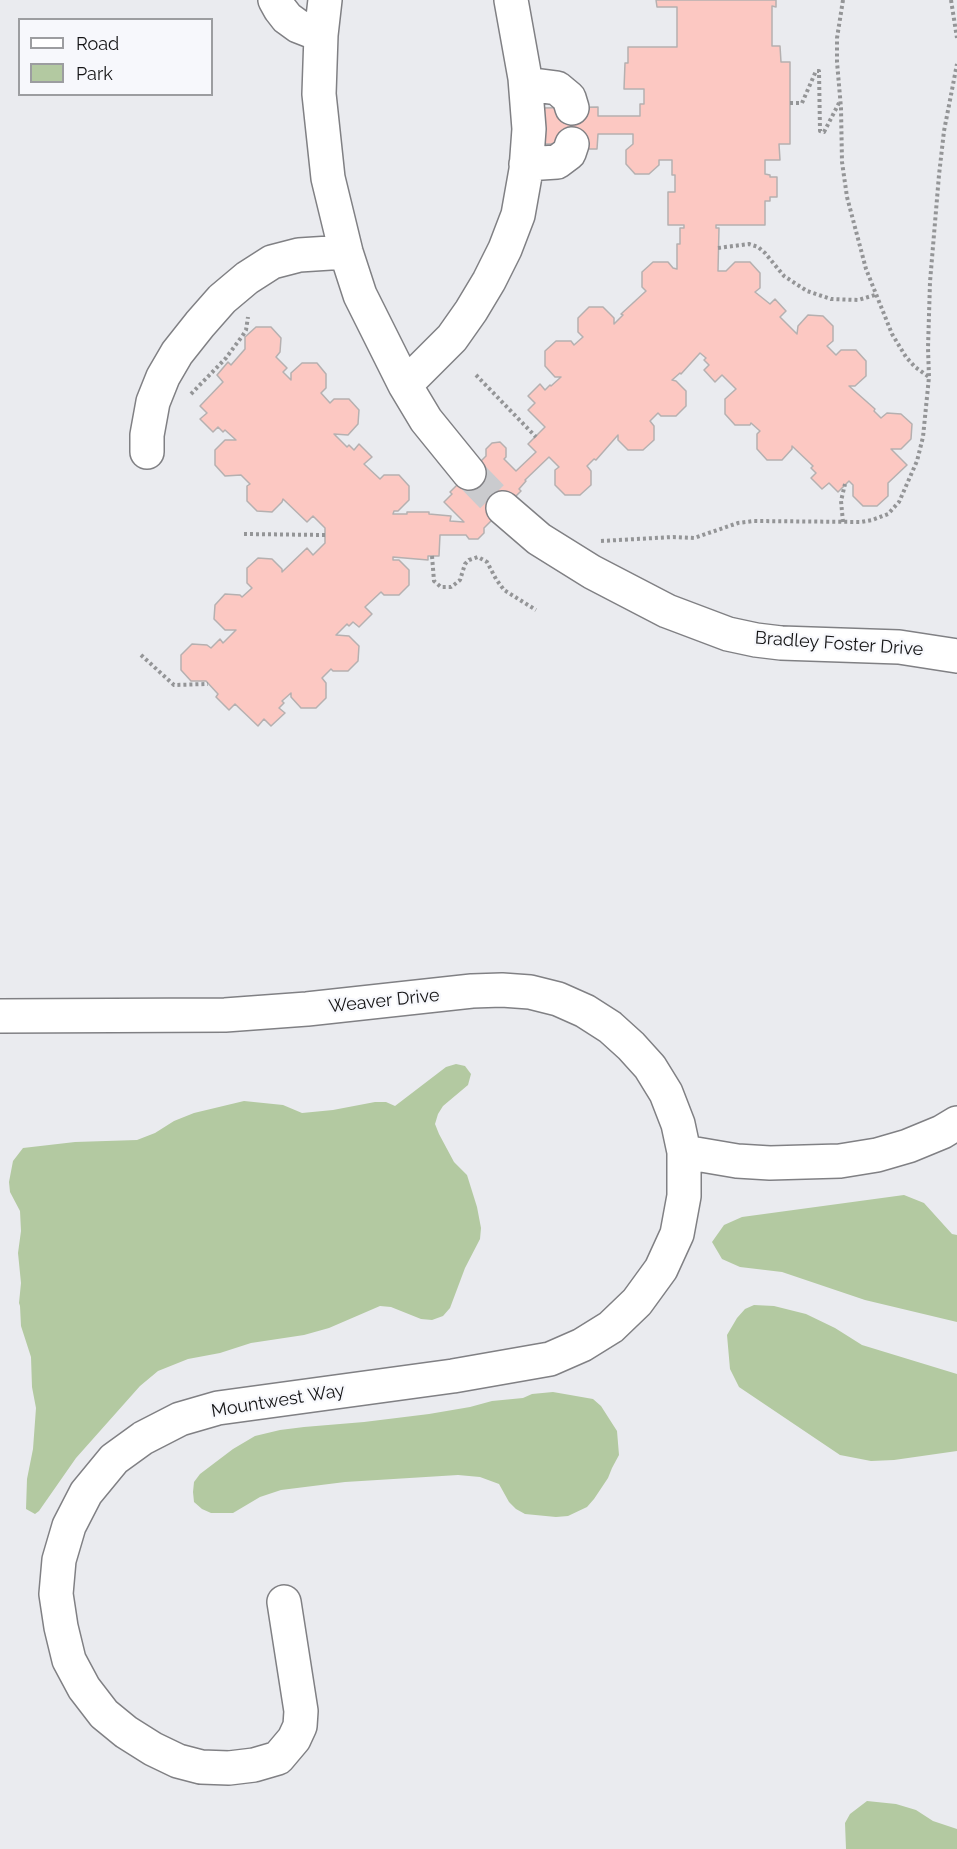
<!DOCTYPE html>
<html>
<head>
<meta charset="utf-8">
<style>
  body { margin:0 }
  #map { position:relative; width:957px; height:1849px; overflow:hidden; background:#eaebef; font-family:Raleway,sans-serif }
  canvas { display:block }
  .legend { position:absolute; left:18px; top:18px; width:195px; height:78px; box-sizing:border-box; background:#f7f8fc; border:2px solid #9c9da0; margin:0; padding:8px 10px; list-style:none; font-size:18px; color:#141415 }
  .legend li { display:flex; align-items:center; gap:12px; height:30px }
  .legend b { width:30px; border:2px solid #9c9da0 }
</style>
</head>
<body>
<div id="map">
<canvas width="957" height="1849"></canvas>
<ul class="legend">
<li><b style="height:8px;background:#fff"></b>Road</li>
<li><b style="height:16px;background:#b3c9a1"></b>Park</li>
</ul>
</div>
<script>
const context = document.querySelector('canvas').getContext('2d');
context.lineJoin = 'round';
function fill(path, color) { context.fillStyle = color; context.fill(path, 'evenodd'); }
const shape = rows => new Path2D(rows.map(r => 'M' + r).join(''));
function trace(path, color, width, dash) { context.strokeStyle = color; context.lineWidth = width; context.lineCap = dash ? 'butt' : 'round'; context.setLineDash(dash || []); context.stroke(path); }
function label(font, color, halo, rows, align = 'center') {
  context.font = font + ' Raleway,sans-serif'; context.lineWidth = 4.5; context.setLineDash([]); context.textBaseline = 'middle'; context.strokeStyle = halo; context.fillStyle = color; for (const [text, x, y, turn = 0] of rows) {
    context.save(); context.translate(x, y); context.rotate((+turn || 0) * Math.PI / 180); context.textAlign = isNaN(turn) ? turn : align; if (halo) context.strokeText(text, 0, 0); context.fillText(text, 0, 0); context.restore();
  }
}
fill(shape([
  [456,1064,465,1066,471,1074,468,1085,443,1106,438,1114,435,1124,439,1134,454,1162,467,1175,477,1207,481,1228,480,1239,465,1268,450,1308,443,1316,432,1320,421,1319,391,1307,380,1306,329,1328,304,1335,251,1343,220,1353,188,1359,158,1371,140,1386,76,1458,39,1511,35,1514,26,1509,27,1479,33,1449,36,1408,32,1387,31,1357,21,1326,20,1306,19,1303,21,1283,18,1253,21,1231,20,1211,10,1192,9,1182,13,1161,23,1148,75,1142,137,1140,155,1133,174,1121,194,1113,244,1101,283,1105,302,1113,333,1110,375,1102,386,1102,395,1106,446,1067],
  [904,1195,924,1203,952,1234,957,1235,957,1322,865,1300,782,1272,740,1267,722,1259,712,1242,724,1225,742,1217],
  [754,1305,774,1306,806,1314,835,1328,862,1345,957,1374,957,1451,894,1460,871,1461,840,1455,739,1387,730,1369,727,1335,737,1318,745,1309],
  [553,1392,593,1399,601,1406,617,1431,619,1455,612,1468,608,1478,594,1499,587,1507,568,1516,556,1517,525,1514,516,1509,509,1502,499,1484,480,1477,458,1475,345,1482,281,1490,260,1497,233,1513,211,1513,202,1509,194,1502,193,1492,194,1482,200,1474,233,1449,255,1436,280,1430,304,1427,364,1422,429,1414,470,1407,492,1401,523,1398,532,1394],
  [867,1801,896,1804,916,1810,933,1821,957,1829,957,1849,846,1849,845,1823,850,1814]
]), '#b3c9a1');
const building = shape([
  [656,0,776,0,776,7,772,6,772,46,780,46,781,62,790,62,790,144,779,144,780,160,765,160,765,174,770,175,770,177,777,177,777,197,770,197,770,201,765,201,765,225,716,225,716,228,719,228,718,271,726,271,735,262,750,262,760,273,760,288,755,292,770,304,775,299,786,311,780,317,797,334,798,326,808,315,823,316,833,326,833,341,827,346,836,355,841,350,856,350,866,361,866,376,855,386,849,386,875,409,874,411,881,418,887,413,901,414,912,424,911,439,901,449,891,449,907,465,888,483,888,496,877,506,863,506,853,496,853,485,849,481,838,492,829,483,822,489,811,478,816,473,811,468,813,466,792,446,792,449,782,460,767,460,757,449,757,434,760,431,751,423,750,425,735,425,725,414,725,399,736,389,722,375,715,382,704,370,709,365,704,360,706,358,700,353,681,374,680,373,672,380,676,381,686,391,686,406,676,416,661,416,658,413,650,421,654,426,654,440,643,450,628,450,618,440,618,435,596,460,594,459,587,466,591,471,591,485,580,495,565,495,555,485,555,470,559,467,549,457,525,480,526,481,519,489,521,491,484,528,484,533,478,539,469,539,466,535,440,535,439,556,428,556,428,560,393,557,393,560,399,560,409,570,409,585,399,595,384,595,381,592,365,607,372,614,359,627,353,622,349,626,347,624,336,635,349,636,359,646,358,661,348,671,333,671,331,669,322,678,326,683,326,698,316,708,301,708,291,697,291,693,282,701,284,703,279,708,285,713,271,726,264,719,258,726,235,704,229,710,216,697,218,694,206,681,191,681,181,670,181,655,192,644,207,645,211,648,220,639,223,643,236,630,225,630,214,619,215,605,225,594,240,595,242,597,252,588,247,583,247,568,258,558,272,559,282,569,282,572,307,548,313,555,325,543,325,528,313,516,307,522,283,499,282,502,272,512,257,511,247,501,247,486,250,484,241,475,225,476,215,465,215,450,225,440,236,440,225,430,223,432,218,427,213,432,200,419,207,413,200,406,223,382,217,375,228,362,231,365,245,349,245,337,256,327,271,327,281,338,280,352,276,357,287,368,283,372,291,380,291,373,302,363,317,363,326,374,326,388,321,393,330,403,334,399,349,399,359,410,358,424,348,435,334,434,347,447,349,445,354,450,359,444,372,457,364,464,380,479,384,475,399,475,409,486,409,500,398,511,394,511,393,514,407,514,407,512,429,512,429,514,451,516,450,521,464,522,444,502,452,494,450,492,486,456,486,449,492,443,500,442,506,448,506,457,504,459,516,471,536,452,528,444,545,427,528,410,535,403,528,396,540,384,545,390,550,385,551,386,561,377,555,377,545,366,545,351,556,341,571,341,574,345,583,337,578,332,578,318,589,307,603,307,614,318,614,324,623,315,621,314,646,291,642,287,642,272,653,262,668,262,673,268,677,269,677,244,680,244,680,228,684,228,684,225,668,225,668,192,675,192,675,175,672,175,672,160,659,160,659,165,649,174,635,174,626,164,626,150,633,144,633,134,598,134,597,149,583,149,582,144,542,144,542,108,598,107,598,116,640,116,640,104,644,104,644,89,624,89,625,63,628,63,628,47,677,47,677,7,657,7,656,0]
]);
fill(building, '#fcc8c2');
trace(building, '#b5b0b0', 1.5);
trace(shape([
  [469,473,503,508]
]), '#cacbce', 33, [33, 16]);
const minor = shape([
  [275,0,280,9,287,18,298,26,321,35],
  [325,0,321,35,319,94,328,178,346,252,360,295,405,385,426,420,469,473],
  [526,84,557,88,569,98,572,108],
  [526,164,557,162,569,153,572,144],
  [405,385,452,338,471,311,489,281,505,249,518,215,526,170,529,129,525,78,511,0],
  [147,452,147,435,153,402,163,377,177,353,200,324,222,299,247,278,272,262,299,255,346,252],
  [503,508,539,539,592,572,667,611,728,634,756,640,781,643,899,647,957,656],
  [0,1016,225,1015,307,1009,472,991,502,990,530,992,558,999,585,1011,610,1027,631,1046,650,1067,666,1093,678,1124,684,1152,684,1196,677,1234,661,1269,637,1302,611,1327,582,1345,550,1359,453,1376,218,1408,180,1419,143,1438,114,1459,86,1493,69,1526,59,1560,56,1594,61,1627,69,1660,84,1688,104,1714,126,1732,153,1749,178,1761,201,1767,229,1768,254,1765,278,1758,294,1739,300,1726,301,1711,284,1602],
  [684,1152,737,1161,770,1163,840,1161,877,1155,908,1146,942,1132,957,1123]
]);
trace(minor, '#808084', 36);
trace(shape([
  [843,0,837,38,837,62,841,108,842,162,847,197,866,269,892,334,906,357,915,367,929,377],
  [951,0,957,38],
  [790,103,802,103,816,71,819,71,820,131,824,132,839,103],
  [718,248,749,244,758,247,765,253,784,276,807,291,831,299,858,300,875,295],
  [476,375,536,437],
  [191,394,226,358,243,335,246,330,248,317],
  [843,522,841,501,845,484],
  [244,534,325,535],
  [601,541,673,537,694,538,738,523,754,521,861,522,872,520,888,514,899,502,917,461,923,437,929,377,928,348,930,282,939,175,944,131,957,64],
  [432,556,434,581,441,587,451,587,455,584,460,580,465,564,469,560,478,557,487,562,496,579,504,590,536,610],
  [141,655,174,685,208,684]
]), '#949597', 4, [3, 3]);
trace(minor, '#fff', 33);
label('18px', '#141415', '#f7f8fc', [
  ["Bradley Foster Drive",839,644,4],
  ["Weaver Drive",384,1001,-6],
  ["Mountwest Way",278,1401,-9]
]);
</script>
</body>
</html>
